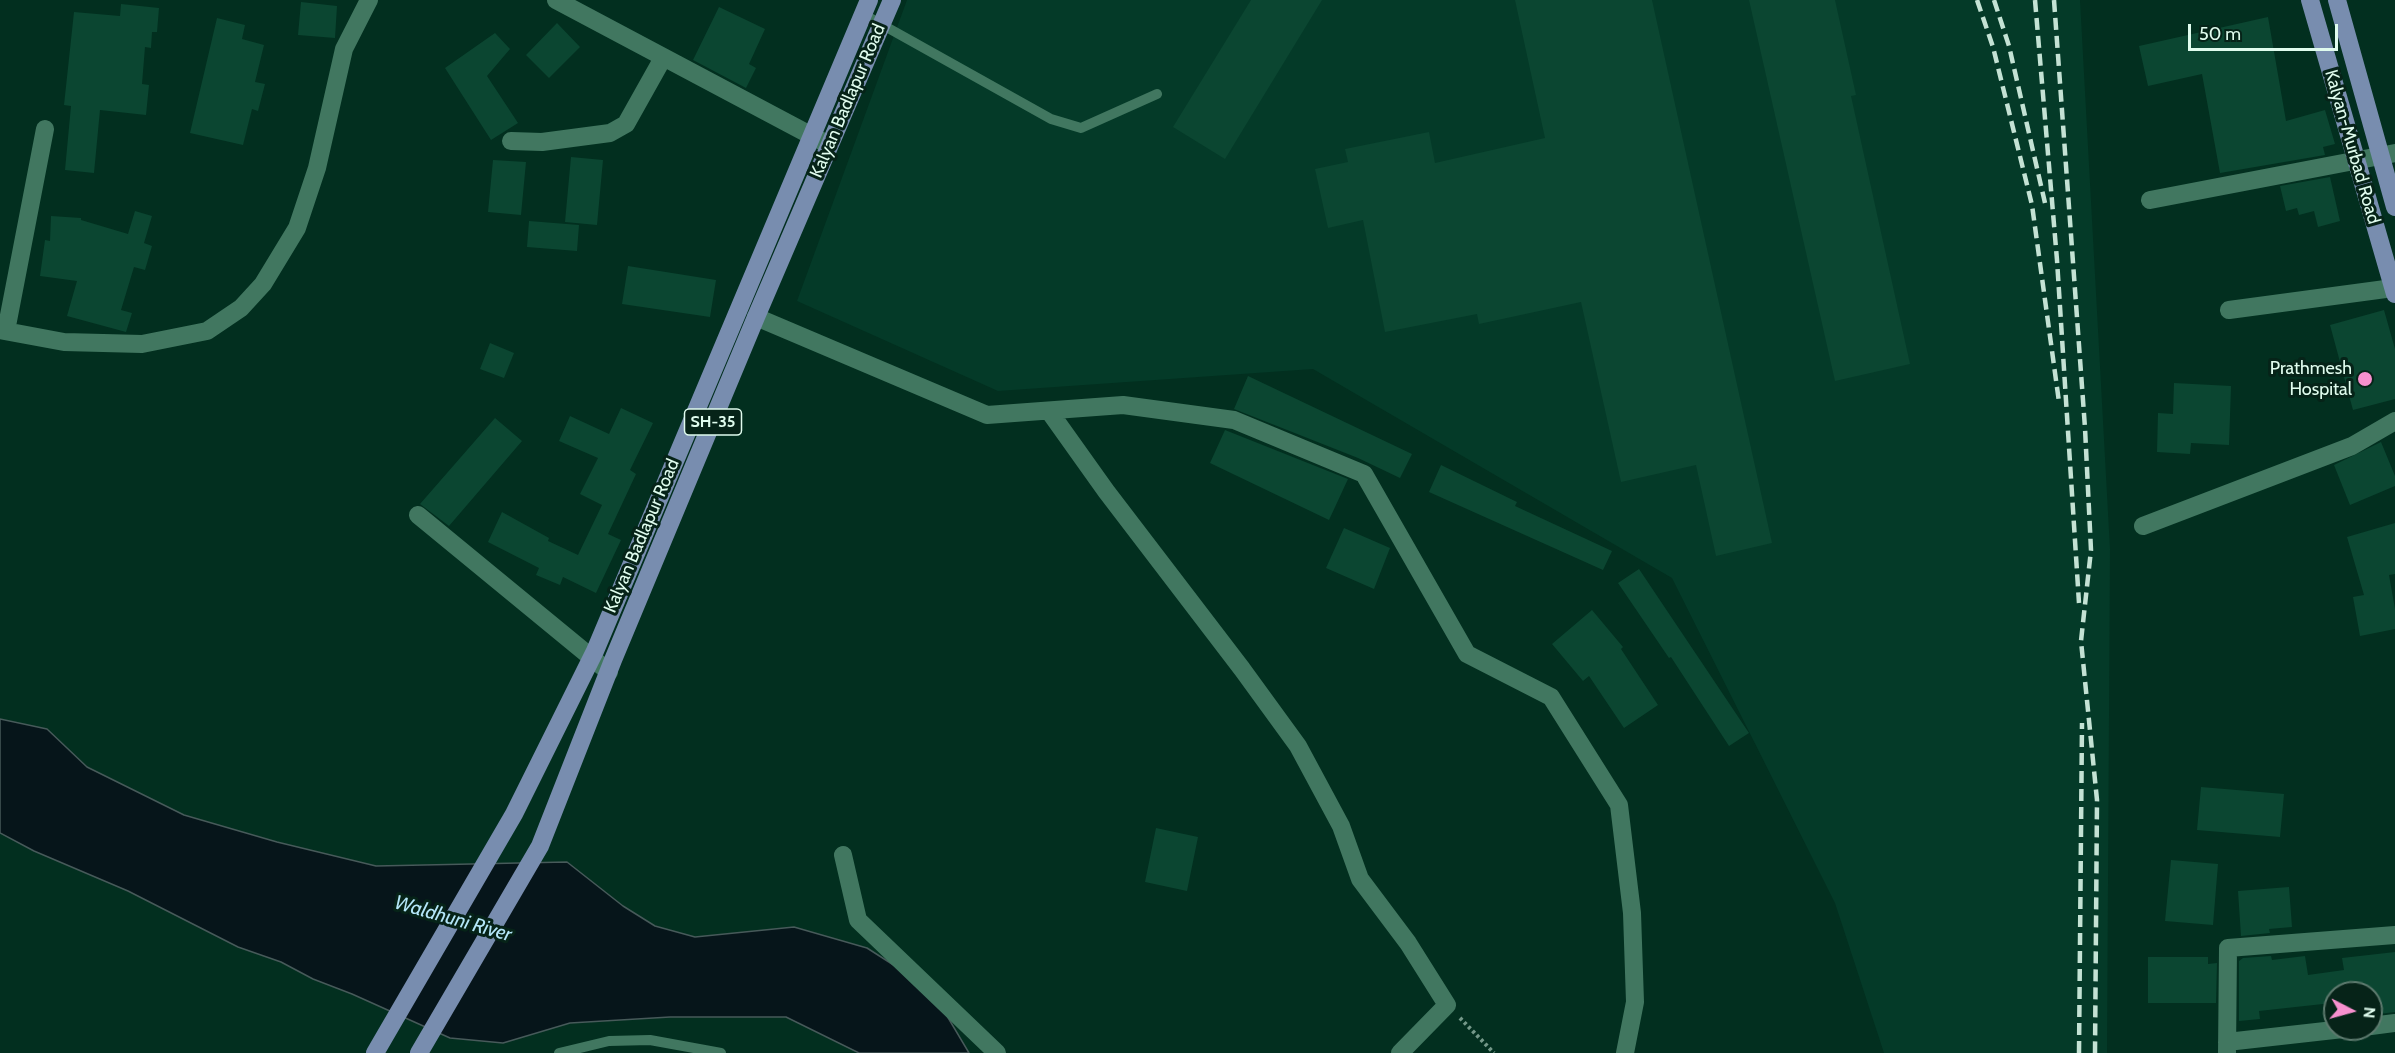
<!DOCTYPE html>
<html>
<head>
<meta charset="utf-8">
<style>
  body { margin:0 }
  #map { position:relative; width:2395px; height:1053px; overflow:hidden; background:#022f1f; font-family:Cabin,sans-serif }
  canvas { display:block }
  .north { position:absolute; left:2323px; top:981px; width:60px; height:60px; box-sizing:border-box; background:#062318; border:2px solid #5d7a6e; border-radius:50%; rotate:96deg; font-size:16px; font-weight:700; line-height:24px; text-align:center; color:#e0fcee }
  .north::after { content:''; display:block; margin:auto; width:21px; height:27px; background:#f790ce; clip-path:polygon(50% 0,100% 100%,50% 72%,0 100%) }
  .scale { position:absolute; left:2188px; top:24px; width:150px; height:27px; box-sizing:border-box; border:3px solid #e0fcee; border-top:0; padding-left:8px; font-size:18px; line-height:21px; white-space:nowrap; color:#e0fcee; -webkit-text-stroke:4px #062318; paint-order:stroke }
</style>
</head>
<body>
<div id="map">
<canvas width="2395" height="1053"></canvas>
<div class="north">N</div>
<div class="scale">50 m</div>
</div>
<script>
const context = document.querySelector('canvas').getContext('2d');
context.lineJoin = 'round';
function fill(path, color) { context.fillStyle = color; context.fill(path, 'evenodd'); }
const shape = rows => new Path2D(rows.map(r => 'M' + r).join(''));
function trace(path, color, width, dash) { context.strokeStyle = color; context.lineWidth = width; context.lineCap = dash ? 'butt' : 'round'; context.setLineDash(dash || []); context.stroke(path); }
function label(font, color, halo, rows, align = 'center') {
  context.font = font + ' Cabin,sans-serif'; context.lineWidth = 6; context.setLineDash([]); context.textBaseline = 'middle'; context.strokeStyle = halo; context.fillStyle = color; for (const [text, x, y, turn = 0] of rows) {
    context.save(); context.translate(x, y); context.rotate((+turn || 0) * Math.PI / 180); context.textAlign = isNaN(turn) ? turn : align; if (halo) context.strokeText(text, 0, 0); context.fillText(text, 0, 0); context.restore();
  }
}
fill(shape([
  [907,0,2080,0,2110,549,2107,1053,1884,1053,1835,903,1672,578,1313,369,998,391,797,301]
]), '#043a28');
const water = shape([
  [0,719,47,729,87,767,184,815,277,842,376,866,567,862,623,906,655,926,695,937,794,927,867,948,931,989,969,1053,859,1053,786,1017,670,1017,570,1023,503,1043,450,1038,352,994,313,979,281,962,238,947,128,891,34,851,0,833,0,719]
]);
fill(water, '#06151a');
trace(water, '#475a5a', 1.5);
fill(shape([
  [1251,0,1322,0,1225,159,1173,127],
  [1515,0,1652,0,1772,543,1716,556,1696,465,1621,482,1581,302,1479,324,1477,314,1385,332,1363,220,1328,228,1315,169,1348,162,1345,149,1429,132,1435,163,1545,138],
  [1749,0,1835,0,1856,95,1851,96,1910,364,1835,381],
  [301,2,337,6,335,38,298,35],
  [121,4,159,8,157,32,152,32,151,48,145,47,142,84,149,85,146,115,100,110,94,173,65,170,71,106,64,105,74,12,120,16],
  [719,7,765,29,749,64,756,68,746,88,693,60],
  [2268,17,2286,121,2325,110,2335,144,2323,147,2325,155,2220,173,2202,74,2148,86,2139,46],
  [217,18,245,25,242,39,264,45,255,82,265,84,258,111,252,109,243,145,190,133],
  [557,23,580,47,549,78,526,55],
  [495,33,510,49,487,76,518,123,491,140,445,68],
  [571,157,603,160,597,225,565,222],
  [493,160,526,162,521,215,488,212],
  [2330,177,2340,221,2318,227,2314,211,2299,215,2297,208,2286,211,2280,186],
  [135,211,152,216,144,243,152,246,145,270,134,267,121,310,132,313,126,332,67,316,77,281,40,276,45,240,50,241,51,216,81,218,81,220,128,234],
  [529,221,579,225,577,251,527,247],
  [628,266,716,280,710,317,622,304],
  [2384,310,2395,349,2395,399,2353,410,2330,325],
  [490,343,514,353,504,378,480,369],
  [1248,376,1412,454,1400,478,1358,458,1234,409],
  [2174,383,2231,386,2229,445,2191,443,2190,454,2157,452,2158,413,2173,414],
  [621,408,653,423,630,470,636,474,608,534,621,540,596,593,563,577,560,585,536,575,539,568,488,542,502,512,549,538,548,541,578,555,602,505,580,494,598,458,559,441,570,416,609,434],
  [495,418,522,441,449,526,420,504],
  [1225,430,1348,479,1329,520,1210,463],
  [2381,442,2395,476,2395,486,2350,505,2334,465],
  [1441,465,1517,502,1515,506,1612,551,1603,570,1429,492],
  [2395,523,2395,574,2389,575,2395,609,2395,629,2360,636,2353,597,2364,595,2347,537],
  [1344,528,1390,548,1374,589,1326,568],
  [1639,569,1749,733,1729,746,1671,657,1669,658,1618,583],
  [1592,610,1623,647,1621,649,1658,705,1624,728,1589,676,1583,681,1552,644],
  [2201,787,2284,794,2280,837,2197,830],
  [1156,828,1198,837,1187,891,1145,882],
  [2171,860,2218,864,2213,925,2165,921],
  [2289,887,2292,927,2269,929,2270,933,2241,936,2238,891],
  [2395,952,2395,1012,2371,1015,2371,993,2330,993,2332,1003,2259,1011,2260,1019,2239,1021,2239,961,2243,958,2271,956,2272,960,2305,956,2308,975,2344,970,2342,958],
  [2148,957,2208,957,2208,964,2217,963,2216,1003,2148,1003]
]), '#0b4631');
trace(shape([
  [1460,1018,1494,1053]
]), '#749889', 4, [3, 3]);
trace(shape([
  [863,14,1051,119,1081,128,1157,94],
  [559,1053,609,1041,650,1040,721,1053]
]), '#417760', 10);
trace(shape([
  [556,0,829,145],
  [511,141,542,142,610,133,626,124,663,58],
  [2150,200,2395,153],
  [2229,310,2393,288],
  [756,317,987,415,1123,405,1234,420,1364,474,1467,654,1551,697,1619,805,1632,913,1635,1002,1625,1053],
  [0,330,64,342,142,344,207,331,241,308,263,284,297,228,317,168,344,49,369,0],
  [6,331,45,129],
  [1049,411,1106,491,1242,669,1298,746,1341,826,1360,879,1408,943,1447,1005,1400,1053],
  [418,515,609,672],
  [2143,526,2352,446,2395,421],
  [843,855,858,920,997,1053],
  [2371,1026,2395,1023],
  [2227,1042,2343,1029],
  [2227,1053,2228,948,2395,935]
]), '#417760', 18);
trace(shape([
  [2310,0,2395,294],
  [2337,0,2395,207],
  [375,1053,514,814,595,651,869,0],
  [419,1053,540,846,613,660,756,317,892,0]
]), '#788daf', 18);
trace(shape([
  [1977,0,1993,47,2032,205,2059,402],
  [1994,0,2009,46,2045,203],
  [2035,0,2057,260,2079,603],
  [2054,0,2085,428,2091,550,2081,641,2097,800,2095,1053],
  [2079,1053,2082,723]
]), '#c4e2d4', 4.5, [12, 6]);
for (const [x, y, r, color] of [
  [2365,379,8,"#f790ce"]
]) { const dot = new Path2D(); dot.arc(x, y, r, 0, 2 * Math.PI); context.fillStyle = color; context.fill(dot); trace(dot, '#062318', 2); }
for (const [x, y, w] of [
  [713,422,57]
]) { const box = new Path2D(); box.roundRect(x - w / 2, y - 13, w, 26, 4.5); context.fillStyle = '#062318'; context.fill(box); trace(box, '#e0fcee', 1.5); }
label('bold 16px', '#e0fcee', null, [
  ["SH-35",713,422]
]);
label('18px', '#e0fcee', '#062318', [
  ["Kalyan Badlapur Road",848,101,-67],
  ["Kalyan-Murbad Road",2352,147,74],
  ["Kalyan Badlapur Road",642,536,-67]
]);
label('18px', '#e0fcee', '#062318', [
  ["Prathmesh",2352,369],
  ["Hospital",2352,390]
], 'right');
label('italic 20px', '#b4e6f9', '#062318', [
  ["Waldhuni River",453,919,16]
]);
</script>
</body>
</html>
